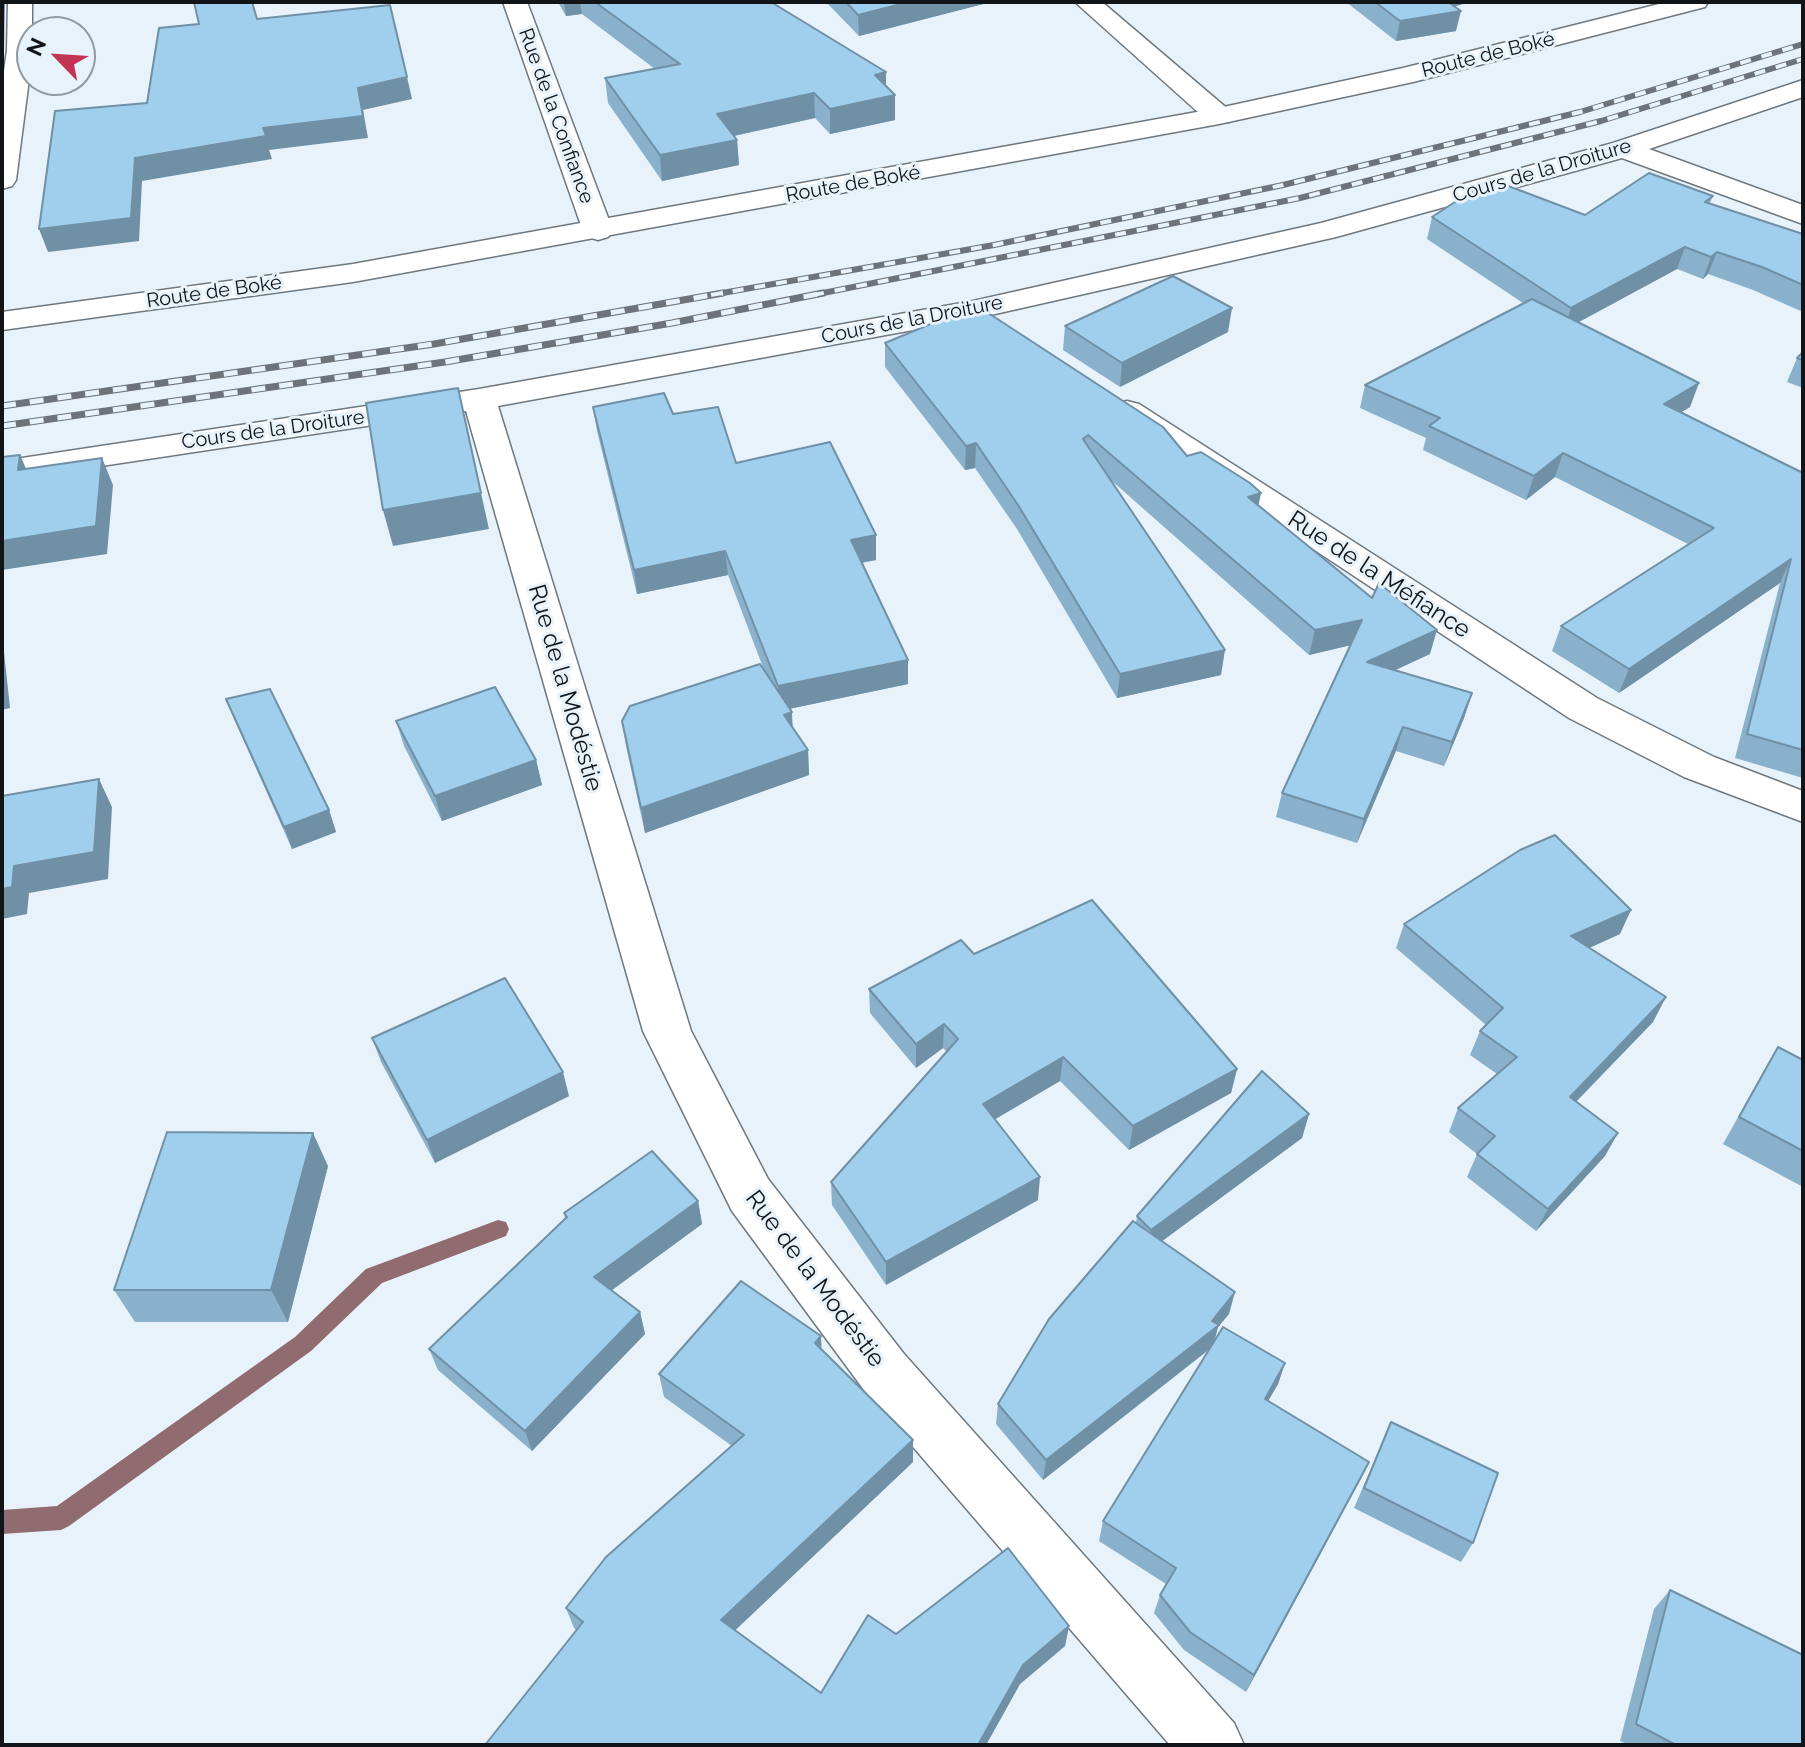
<!DOCTYPE html>
<html>
<head>
<meta charset="utf-8">
<style>
  body { margin:0 }
  #map { position:relative; width:1805px; height:1747px; overflow:hidden; background:#e8f2fa; font-family:Raleway,sans-serif }
  canvas { display:block }
  .frame { position:absolute; inset:0; border:4px solid #121518; pointer-events:none }
  .north { position:absolute; left:16px; top:16px; width:80px; height:80px; box-sizing:border-box; background:#e8f2fa; border:2px solid #929aa0; border-radius:50%; rotate:295deg; font-size:22px; font-weight:700; line-height:32px; text-align:center; color:#121518 }
  .north::after { content:''; display:block; margin:auto; width:28px; height:36px; background:#c33354; clip-path:polygon(50% 0,100% 100%,50% 72%,0 100%) }
</style>
</head>
<body>
<div id="map">
<canvas width="1805" height="1747"></canvas>
<div class="frame"></div>
<div class="north">N</div>
</div>
<script>
const context = document.querySelector('canvas').getContext('2d');
context.lineJoin = 'round';
const shape = rows => new Path2D(rows.map(r => 'M' + r).join(''));
function fill(path, color) { context.fillStyle = color; context.fill(path, 'evenodd'); }
function trace(path, color, width, dash) { context.strokeStyle = color; context.lineWidth = width; context.lineCap = dash ? 'butt' : 'round'; context.setLineDash(dash || []); context.stroke(path); }
function label(font, color, halo, rows, align = 'center') {
  context.font = font + ' Raleway,sans-serif'; context.lineWidth = 6; context.setLineDash([]); context.textBaseline = 'middle'; context.strokeStyle = halo; context.fillStyle = color; for (const [text, x, y, turn = 0] of rows) {
    context.save(); context.translate(x, y); context.rotate((+turn || 0) * Math.PI / 180); context.textAlign = isNaN(turn) ? turn : align; if (halo) context.strokeText(text, 0, 0); context.fillText(text, 0, 0); context.restore();
  }
}
fill(shape([
  [498,1220,506,1222,509,1229,506,1236,382,1283,311,1351,69,1526,61,1530,2,1534,2,1510,57,1506,295,1337,366,1269,498,1220]
]), '#906c70');
const minor = shape([
  [8,2,32,2,32,56,16,180,12,186,2,189,2,85,7,50,8,2],
  [503,2,527,2,613,231,608,237,598,240,588,237,583,231,503,2],
  [1075,2,1102,2,1229,110,1232,116,1229,122,1209,122,1075,2],
  [1803,80,1803,97,1649,149,1803,205,1803,224,1622,158,1336,237,973,319,498,406,691,1031,768,1179,904,1354,1234,1723,1244,1745,1170,1745,864,1390,732,1211,643,1031,466,411,2,481,2,461,479,389,973,301,1321,223,1613,143,1803,80],
  [1127,401,1139,404,1597,698,1714,757,1803,791,1803,822,1684,777,1569,718,1115,418,1110,411,1115,404,1127,401]
]);
const primary = shape([
  [1667,2,1708,2,1705,7,1413,82,1219,124,353,282,2,330,2,312,353,264,1219,108,1403,68,1667,2]
]);
trace(minor, '#6f787e', 3);
trace(primary, '#6f787e', 3);
fill(minor, '#fff');
fill(primary, '#fff');
const railFar1 = shape([
  [711,295,994,245,1283,185,1580,112,1803,44],
  [813,295,1300,198,1601,121,1803,59]
]);
const rail = shape([
  [2,406,434,344,723,293],
  [2,426,445,362,672,323,823,293]
]);
trace(railFar1, '#6d7378', 6);
trace(rail, '#6d7378', 7);
trace(railFar1, '#e8f2fa', 4, [11]);
trace(rail, '#e8f2fa', 5, [14]);
fill(shape([
  [558,2,771,2,886,86,895,120,830,134,815,118,734,136,737,140,739,165,662,181,608,103,605,78,655,69,582,14,566,16],
  [826,2,991,2,859,36],
  [1346,2,1469,2,1454,7,1456,31,1396,41],
  [1713,196,1710,203,1803,234,1803,312,1753,290,1708,274,1703,279,1677,269,1579,322,1690,407,1681,412,1803,473,1803,778,1735,758,1780,583,1619,693,1552,651,1561,626,1688,544,1555,477,1526,500,1423,450,1426,438,1360,408,1365,385,1523,303,1427,239,1432,217,1585,215],
  [1065,326,1228,332,1120,387,1063,350],
  [885,343,1187,456,1261,493,1258,506,1430,654,1395,670,1472,693,1464,718,1444,766,1396,751,1357,843,1276,817,1282,793,1350,645,1309,655,1112,481,1221,675,1117,698,1017,529,975,468,965,470,885,367],
  [1803,352,1803,388,1787,382,1797,358],
  [593,407,673,414,736,463,876,535,876,560,862,563,908,684,789,709,793,727,808,750,809,775,645,833,626,746,622,721,764,670,728,575,637,594,597,431],
  [226,699,329,810,336,832,292,849,235,721],
  [396,721,536,760,542,785,442,821,404,746],
  [1404,924,1620,934,1589,948,1653,1022,1576,1102,1605,1156,1536,1231,1467,1177,1477,1154,1449,1132,1458,1108,1497,1074,1470,1055,1480,1031,1486,1025,1396,948],
  [974,954,1237,1069,1231,1093,1129,1150,1060,1081,995,1119,1038,1200,886,1285,832,1205,831,1182,947,1052,943,1048,916,1068,870,1013,869,989],
  [372,1038,569,1096,435,1163,381,1062],
  [1778,1047,1803,1060,1803,1187,1723,1144,1762,1074],
  [1309,1114,1302,1138,1162,1241,1229,1314,1218,1327,1214,1342,1285,1363,1278,1384,1268,1401,1359,1482,1246,1692,1184,1650,1154,1613,1160,1595,1166,1584,1099,1541,1103,1521,1210,1349,1043,1480,996,1424,998,1404,1136,1223,1137,1216],
  [328,1166,288,1322,135,1322,114,1290],
  [698,1201,702,1224,611,1290,640,1312,645,1334,532,1451,438,1370,429,1349,565,1219,564,1213],
  [822,1350,913,1462,735,1630,821,1693,896,1634,1069,1626,1065,1646,1020,1684,986,1745,576,1630,574,1628,566,1608,732,1446,664,1397,659,1374],
  [1391,1422,1473,1543,1461,1562,1354,1508],
  [1670,1590,1802,1654,1803,1649,1803,1745,1629,1745,1620,1741,1654,1609]
]), '#8ab1cc');
fill(shape([
  [2,2,5,2,4,50,2,64],
  [564,2,580,2,582,14,566,16],
  [909,2,991,2,859,36,858,15],
  [1435,2,1469,2,1432,13],
  [1461,11,1456,31,1396,41,1400,21],
  [886,72,886,96,895,95,895,120,830,134,830,109,875,75],
  [407,77,412,99,363,110,368,138,269,150,272,159,142,181,139,241,48,252,39,229,135,158,263,128,358,88],
  [814,93,815,118,719,139,717,114],
  [737,140,739,165,662,181,660,155],
  [1685,247,1677,269,1564,330,1571,308],
  [1717,252,1708,274,1703,279,1711,257],
  [1232,308,1228,332,1120,387,1122,363],
  [1699,383,1690,407,1655,428,1664,404],
  [976,443,975,468,965,470,966,446],
  [1563,453,1555,477,1526,500,1534,476],
  [20,455,32,482,18,470],
  [102,458,113,485,107,554,2,570,2,541],
  [481,493,489,529,393,546,383,510],
  [1261,493,1256,517,1248,497],
  [876,535,876,560,852,564,851,540],
  [725,551,728,575,637,594,634,570],
  [1791,559,1780,583,1619,693,1629,669],
  [1362,620,1356,644,1309,655,1315,630],
  [1437,630,1430,654,1361,686,1367,662],
  [2,633,10,708,2,710],
  [1225,650,1221,675,1117,698,1120,674],
  [908,660,908,684,779,711,778,686],
  [1472,693,1464,718,1444,766,1452,742],
  [792,712,793,737,784,715],
  [1403,727,1396,751,1357,843,1364,819],
  [808,750,809,775,645,833,641,808],
  [536,760,542,785,442,821,435,796],
  [99,779,112,807,108,879,29,893,27,914,2,919,2,889,14,866],
  [329,810,336,832,292,849,284,827],
  [1631,910,1620,934,1560,961,1571,936],
  [1666,997,1653,1022,1558,1120,1570,1097],
  [944,1024,943,1048,916,1068,916,1044],
  [1063,1057,1060,1081,982,1127,983,1104],
  [1237,1069,1231,1093,1129,1150,1133,1126],
  [563,1072,569,1096,435,1163,427,1140],
  [1309,1114,1302,1138,1146,1253,1151,1230],
  [313,1133,328,1166,288,1322,271,1290],
  [1618,1133,1605,1156,1536,1231,1548,1209],
  [1040,1177,1038,1200,886,1285,886,1262],
  [698,1201,702,1224,600,1299,594,1277],
  [1235,1292,1229,1314,1218,1327,1213,1346,1043,1480,1046,1460,1212,1321],
  [640,1312,645,1334,532,1451,525,1431],
  [821,1336,822,1360,815,1343],
  [1285,1363,1278,1384,1257,1420,1265,1399],
  [913,1440,913,1462,725,1640,721,1620],
  [1369,1462,1359,1482,1246,1692,1254,1675],
  [1069,1626,1065,1646,1020,1684,986,1745,978,1745,1023,1665]
]), '#7090a6');
const building = shape([
  [194,2,252,2,257,19,390,5,407,77,358,88,363,116,263,128,266,136,135,158,131,218,39,229,55,111,147,103,159,28,199,24,194,2],
  [595,2,771,2,886,72,875,75,895,95,830,109,814,93,717,114,737,140,660,155,605,78,680,64,595,2],
  [846,2,909,2,858,15,846,2],
  [1375,2,1448,2,1461,11,1400,21,1375,2],
  [1649,173,1713,196,1705,202,1803,234,1803,285,1762,267,1717,252,1711,257,1685,247,1571,308,1432,217,1490,179,1585,215,1649,173],
  [1173,276,1232,308,1122,363,1065,326,1173,276],
  [1532,299,1699,383,1664,404,1803,473,1803,750,1747,734,1791,559,1629,669,1561,626,1714,528,1563,453,1534,476,1429,426,1440,418,1365,385,1532,299],
  [976,305,1163,427,1187,456,1201,452,1250,483,1261,493,1248,497,1372,598,1379,583,1437,630,1367,662,1472,693,1452,742,1403,727,1364,819,1282,793,1362,620,1315,630,1088,435,1083,439,1225,650,1120,674,1018,505,976,443,966,446,885,343,976,305],
  [1803,352,1803,360,1797,358,1803,352],
  [458,388,481,493,383,510,366,403,458,388],
  [664,393,673,414,718,407,736,463,830,442,876,535,851,540,908,660,778,686,725,551,634,570,593,407,664,393],
  [20,455,18,470,102,458,96,526,2,541,2,457,20,455],
  [760,664,792,712,784,715,808,750,641,808,622,721,630,706,760,664],
  [495,687,536,760,435,796,396,721,495,687],
  [270,689,329,810,284,827,226,699,270,689],
  [99,779,94,852,14,866,12,887,2,889,2,796,99,779],
  [1555,835,1631,910,1571,936,1666,997,1570,1097,1618,1133,1548,1209,1477,1154,1495,1136,1458,1108,1517,1057,1480,1031,1503,1008,1404,924,1520,850,1555,835],
  [1092,900,1237,1069,1133,1126,1063,1057,983,1104,1040,1177,886,1262,831,1182,958,1039,944,1024,916,1044,869,989,961,940,974,954,1092,900],
  [505,978,563,1072,427,1140,372,1038,505,978],
  [1778,1047,1803,1060,1803,1151,1739,1117,1778,1047],
  [1262,1071,1309,1114,1151,1230,1137,1216,1262,1071],
  [167,1132,313,1133,271,1290,114,1290,167,1132],
  [652,1151,698,1201,594,1277,640,1312,525,1431,429,1349,567,1217,564,1213,652,1151],
  [1133,1221,1235,1292,1212,1321,1219,1325,1046,1460,998,1404,1049,1319,1133,1221],
  [741,1281,821,1336,815,1343,913,1440,721,1620,821,1693,868,1615,896,1634,1008,1548,1069,1626,1023,1665,978,1745,485,1745,583,1622,566,1608,606,1557,744,1435,659,1374,741,1281],
  [1223,1327,1285,1363,1265,1399,1369,1462,1254,1675,1190,1632,1160,1595,1176,1568,1103,1521,1223,1327],
  [1391,1422,1498,1473,1473,1543,1364,1488,1391,1422],
  [1670,1590,1803,1655,1803,1745,1676,1745,1636,1724,1670,1590]
]);
fill(building, '#a0ceed');
trace(building, '#7090a6', 2);
label('20px', '#121518', '#e8f2fa', [
  ["Route de Boké",1488,55,-14],
  ["Rue de la Confiance",556,116,70],
  ["Cours de la Droiture",1542,171,-16],
  ["Route de Boké",853,184,-10],
  ["Route de Boké",214,292,-8],
  ["Cours de la Droiture",912,320,-11],
  ["Cours de la Droiture",273,430,-8]
]);
label('24px', '#121518', '#e8f2fa', [
  ["Rue de la Méfiance",1379,575,33],
  ["Rue de la Modéstie",565,688,74],
  ["Rue de la Modéstie",815,1279,53]
]);
</script>
</body>
</html>
